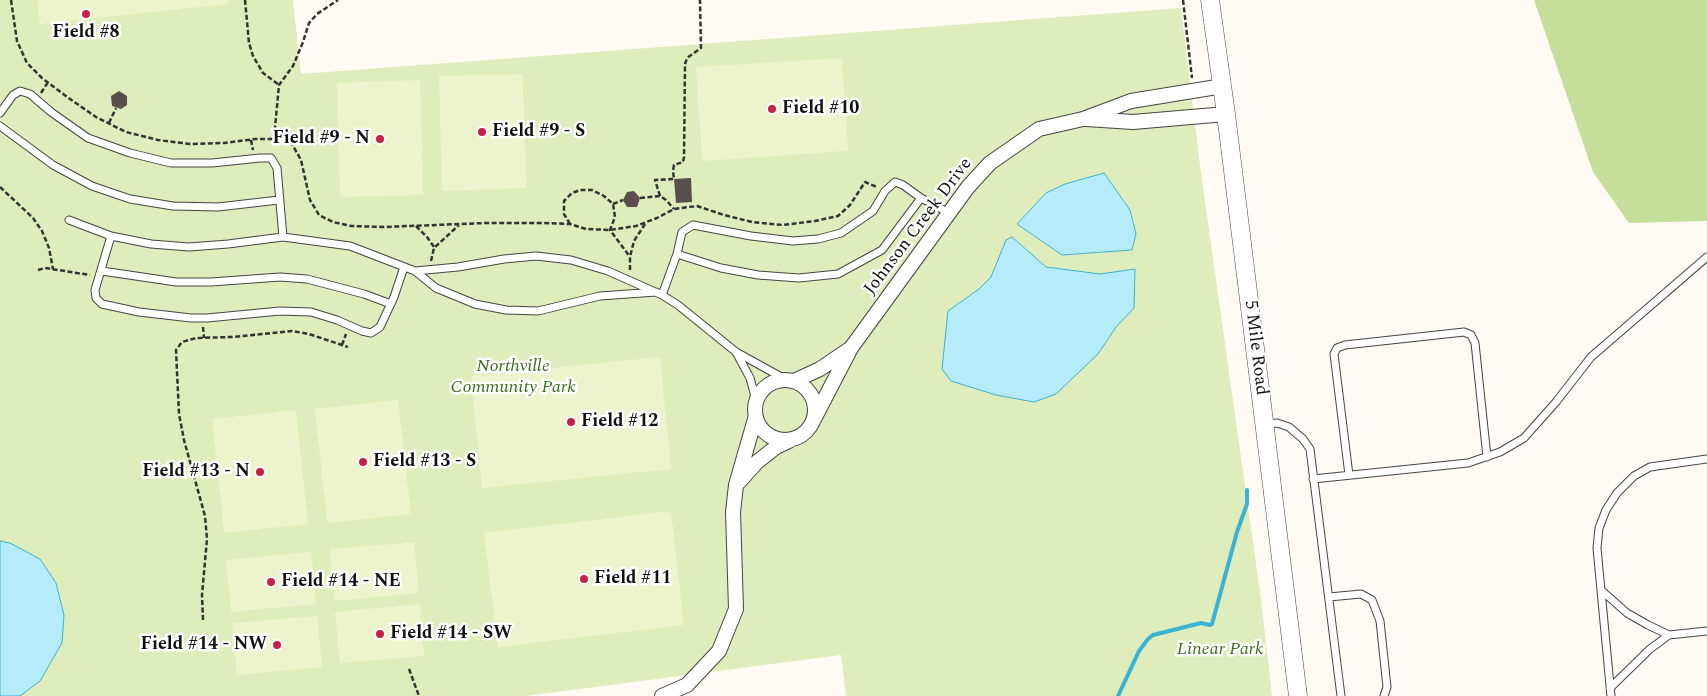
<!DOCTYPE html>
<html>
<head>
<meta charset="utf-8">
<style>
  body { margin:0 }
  canvas { display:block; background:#fffbf4 }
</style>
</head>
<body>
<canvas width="1707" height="696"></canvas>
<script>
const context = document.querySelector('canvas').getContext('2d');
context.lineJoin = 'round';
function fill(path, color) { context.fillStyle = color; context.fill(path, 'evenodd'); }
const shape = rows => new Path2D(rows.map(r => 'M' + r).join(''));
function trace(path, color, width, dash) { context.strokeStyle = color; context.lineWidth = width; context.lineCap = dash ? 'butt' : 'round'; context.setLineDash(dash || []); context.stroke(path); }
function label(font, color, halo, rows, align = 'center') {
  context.font = font + ' Spectral,serif'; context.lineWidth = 5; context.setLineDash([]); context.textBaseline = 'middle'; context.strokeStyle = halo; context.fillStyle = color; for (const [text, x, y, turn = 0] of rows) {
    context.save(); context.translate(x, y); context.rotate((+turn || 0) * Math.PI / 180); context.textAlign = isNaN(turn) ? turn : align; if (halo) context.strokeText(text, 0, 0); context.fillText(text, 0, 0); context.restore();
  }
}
fill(shape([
  [0,0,293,0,301,74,1181,8,1200,166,1261,599,1272,696,846,696,841,655,526,696,0,696]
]), '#deedbb');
fill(shape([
  [1534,0,1707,0,1707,221,1629,223,1593,172]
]), '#c5de99');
fill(shape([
  [37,0,228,0,228,4,40,24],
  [842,58,848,151,702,161,696,67],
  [523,74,526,188,442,191,439,76],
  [420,80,423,195,340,197,337,83],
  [660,357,671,469,482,488,471,376],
  [398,400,411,514,327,523,315,409],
  [296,410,308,524,224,533,212,419],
  [671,511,684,625,498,647,484,533],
  [414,542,419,593,334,601,330,549],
  [311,552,316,604,231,612,226,560],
  [420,604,424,656,340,663,335,612],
  [317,616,322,667,237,675,232,623]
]), '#edf3cd');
const water = shape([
  [1104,173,1130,210,1136,234,1132,250,1062,255,1017,224,1046,193,1065,184,1104,173],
  [1012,237,1046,267,1100,274,1135,269,1134,308,1116,327,1098,354,1056,394,1034,402,996,395,951,381,942,369,948,311,979,289,991,277,1006,240,1012,237],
  [0,541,10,543,40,559,56,583,64,615,62,643,40,681,20,696,0,696,0,541]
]);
fill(water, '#b6ecf9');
trace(water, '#39b3d5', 1);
trace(shape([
  [1118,696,1139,651,1148,639,1153,635,1201,623,1210,625,1212,624,1237,532,1247,504,1247,490]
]), '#39b3d5', 4);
fill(shape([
  [119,91,127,96,127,105,121,109,112,106,111,96],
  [691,178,692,202,676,203,674,179],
  [634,191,640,198,637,207,627,207,623,200,627,192]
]), '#5a4f4c');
const service = shape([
  [0,113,13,95,20,91,30,94,51,112,88,138,130,153,171,163,212,163,260,158,271,158,277,168,283,237],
  [0,126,53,165,92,186,130,199,173,206,218,207,279,200],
  [69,220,111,236,151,244,189,247,228,244,283,237,350,246,415,271,436,288,475,304,506,310,538,311,600,296,656,292],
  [111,236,95,290,96,298,102,304,139,312,191,318,207,318,280,311,311,312,337,320,362,331,371,333,380,327,394,297,404,267],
  [677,254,721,268,758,275,799,278,838,274,882,250,921,198],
  [102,271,176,282,211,282,280,277,307,279,364,294,391,304],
  [415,271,458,267,504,259,536,256,571,260,608,271,662,295,678,305,736,352,785,379],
  [662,295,677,254,682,232,693,225,751,236,793,241,818,239,841,233,873,211,885,191,895,182,903,185,921,198,949,213],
  [736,352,750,378,756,400],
  [1265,424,1277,423,1289,427,1303,439,1310,449,1341,696],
  [1349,475,1334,354,1337,348,1345,345,1464,332,1471,335,1475,343,1487,457],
  [1313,479,1468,463,1500,452,1524,438,1556,402,1591,357,1707,257],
  [1601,590,1627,613,1648,625,1669,635,1707,631],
  [1329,597,1361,594,1372,600,1380,621,1387,687,1384,696],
  [1610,688,1650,649,1669,635],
  [1611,696,1597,548,1599,528,1606,510,1617,493,1634,476,1650,467,1707,459]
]);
const minor = shape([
  [1086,119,1133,122,1226,114],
  '755 410a30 30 0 1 1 60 0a30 30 0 1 1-60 0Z',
  [794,381,820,369,848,350],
  [813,421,851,348,968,187,990,163,1039,129,1083,119,1131,101,1223,86],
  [739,482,757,462,776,447,789,441],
  [662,696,687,685,719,651,736,609,733,512,736,485,755,419]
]);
const tertiary = shape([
  [1210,0,1226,114,1298,696]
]);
trace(service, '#444', 9);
trace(minor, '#444', 16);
trace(tertiary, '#444', 19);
trace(shape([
  [11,0,17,41,27,63,42,78,70,99,96,117,126,132,158,140,190,144,224,143,255,139,283,139,292,144,301,160,310,200,319,215,333,222,351,226,384,227,486,223,542,223,570,224,586,229,610,230,636,226,657,218,674,209,697,206,724,215,752,222,783,225,815,221,838,216,850,205,865,182,877,187],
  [245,0,249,43,253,56,263,73,279,85],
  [1183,0,1192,78],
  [41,93,48,82],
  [109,123,116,108],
  [274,138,279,85,293,66,303,42,309,23,317,14,338,0],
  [251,140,253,150],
  [0,187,33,218,42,231,49,248,53,269],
  [660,196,655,180,674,179,673,171,674,165,683,162,684,157,685,64,687,58,701,48,700,0],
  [640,198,660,196,666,200,674,209],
  [613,204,623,200],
  [570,224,564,214,564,201,572,193,580,190,592,190,604,196,613,204,615,217,610,230,630,257],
  [416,226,427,237,434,247],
  [431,261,434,248,459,225],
  [38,270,45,268,90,275],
  [630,270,630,257,634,241,645,224],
  [203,327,204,338],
  [342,345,346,334],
  [203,620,202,595,207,539,205,516,184,440,179,414,176,350,182,342,196,338,232,337,292,331,309,334,348,347],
  [409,669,419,696]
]), '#333', 2.5, [5, 2.5]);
trace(service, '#fff', 7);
trace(minor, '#fff', 14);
trace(tertiary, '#fff', 18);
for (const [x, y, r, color] of [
  [86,14,5,"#ca1f47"],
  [772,109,5,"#ca1f47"],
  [482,132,5,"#ca1f47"],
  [380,139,5,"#ca1f47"],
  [571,422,5,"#ca1f47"],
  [363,462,5,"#ca1f47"],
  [260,472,5,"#ca1f47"],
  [584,579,5,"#ca1f47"],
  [271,582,5,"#ca1f47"],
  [380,634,5,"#ca1f47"],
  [277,645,5,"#ca1f47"]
]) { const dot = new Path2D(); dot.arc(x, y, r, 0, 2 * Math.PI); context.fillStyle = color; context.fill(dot); trace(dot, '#fff', 2); }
label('bold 18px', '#111', '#fff', [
  ["Field #8",86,33,"center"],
  ["Field #10",782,109],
  ["Field #9 - S",492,132],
  ["Field #9 - N",370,139,"right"],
  ["Field #12",581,422],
  ["Field #13 - S",373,462],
  ["Field #13 - N",250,472,"right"],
  ["Field #11",594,579],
  ["Field #14 - NE",281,582],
  ["Field #14 - SW",390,634],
  ["Field #14 - NW",267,645,"right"]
], 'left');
label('18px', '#111', '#fff', [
  ["Johnson Creek Drive",919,227,-53],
  ["5 Mile Road",1255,348,83]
]);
label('italic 18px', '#3c6e1c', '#fff', [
  ["Northville",513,367],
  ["Community Park",513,388],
  ["Linear Park",1220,650]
]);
</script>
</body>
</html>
